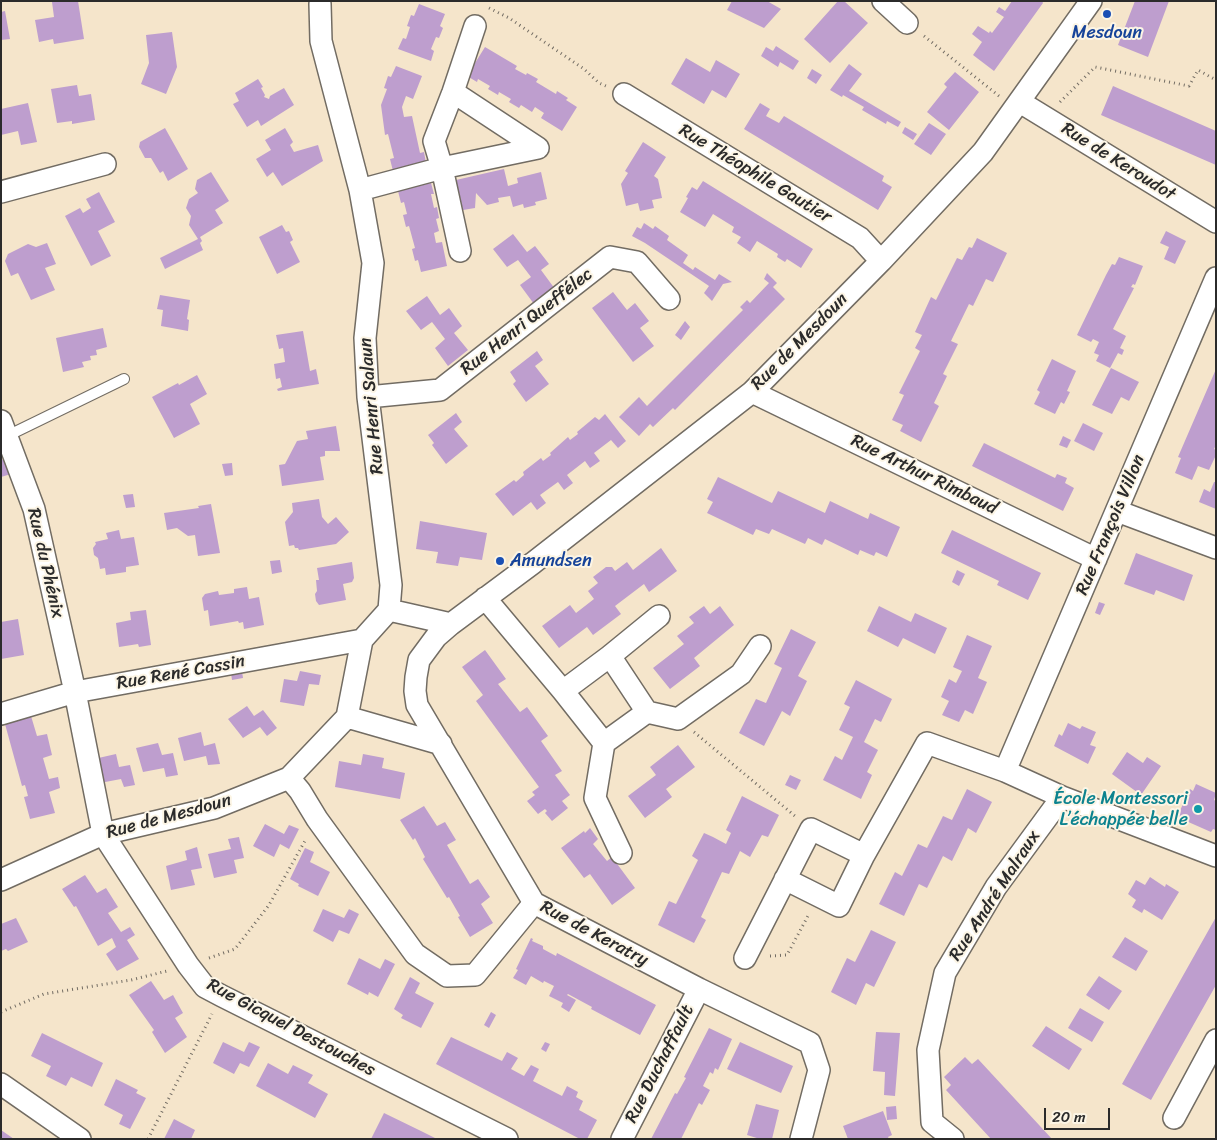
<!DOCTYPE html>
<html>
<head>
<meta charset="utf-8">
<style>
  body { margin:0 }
  #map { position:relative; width:1217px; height:1140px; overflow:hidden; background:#f5e5cb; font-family:Sriracha,sans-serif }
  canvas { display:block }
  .frame { position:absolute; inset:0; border:2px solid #2b2b2b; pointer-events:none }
  .scale { position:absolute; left:1044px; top:1108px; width:66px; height:22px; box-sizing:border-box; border:2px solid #2b2b2b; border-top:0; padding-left:6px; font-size:15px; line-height:18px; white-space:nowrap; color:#2b2b2b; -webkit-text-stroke:4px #fcf5e5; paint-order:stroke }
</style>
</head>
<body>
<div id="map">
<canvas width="1217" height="1140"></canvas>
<div class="frame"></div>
<div class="scale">20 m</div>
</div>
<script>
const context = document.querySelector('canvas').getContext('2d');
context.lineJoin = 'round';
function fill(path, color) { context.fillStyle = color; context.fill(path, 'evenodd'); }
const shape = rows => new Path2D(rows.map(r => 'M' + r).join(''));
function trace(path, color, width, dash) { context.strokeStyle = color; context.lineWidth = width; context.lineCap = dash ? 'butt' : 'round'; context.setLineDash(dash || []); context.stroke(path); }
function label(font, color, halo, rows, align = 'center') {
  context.font = font + ' Sriracha,sans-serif'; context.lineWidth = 4; context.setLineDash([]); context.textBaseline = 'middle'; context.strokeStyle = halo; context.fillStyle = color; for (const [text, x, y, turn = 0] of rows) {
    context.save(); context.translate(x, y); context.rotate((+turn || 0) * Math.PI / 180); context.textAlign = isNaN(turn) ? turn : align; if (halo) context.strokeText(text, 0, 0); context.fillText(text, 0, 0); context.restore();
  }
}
fill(shape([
  [78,1,84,39,54,44,53,39,39,42,35,20,54,17,52,2],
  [732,1,767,1,781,9,764,28,727,10],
  [838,1,844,1,868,23,830,63,804,39],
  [1012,1,1042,1,1043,3,994,71,973,55,982,42,972,34,978,26,989,33,990,31,992,33,1004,17,996,12,999,7,1005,11],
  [1135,1,1169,1,1148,57,1118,45],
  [419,4,445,14,440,26,443,28,439,38,436,37,431,49,434,51,431,61,398,49,403,38,406,39,410,27,407,26,411,15,414,16],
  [5,11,10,39,1,40,1,12],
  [172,32,177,67,166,94,141,84,149,63,146,35],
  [776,46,799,61,793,70,780,62,778,67,761,56,766,47,773,51],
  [485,47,517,66,515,69,526,75,527,73,538,79,536,82,556,94,557,91,568,98,566,100,577,107,562,131,541,118,544,113,535,107,532,112,521,105,519,108,509,102,511,99,499,92,498,95,488,89,490,86,478,79,477,82,467,76],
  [686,58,710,72,716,60,740,74,726,98,712,90,704,104,671,84],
  [849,64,862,74,849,91,901,122,898,127,887,121,886,124,862,110,864,107,843,95,842,97,830,90],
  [396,66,422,76,413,99,406,96,402,107,404,117,412,116,420,153,424,152,426,163,393,171,390,159,394,158,388,134,385,135,381,105,387,89,384,88,388,76,391,77],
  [812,69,822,75,816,84,807,78],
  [955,72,979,92,949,130,927,112,947,87,944,84],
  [258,79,263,87,261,88,265,95,264,97,269,99,270,96,284,88,294,105,261,126,258,120,247,127,233,104,239,101,235,93],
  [77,85,79,96,91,94,95,120,72,124,72,121,57,123,51,89],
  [1113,86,1216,131,1216,165,1101,115],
  [28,103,37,142,21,145,18,131,1,135,1,109],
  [760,103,770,109,766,116,779,123,784,116,884,176,882,181,892,187,878,210,744,129],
  [929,123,946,134,931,155,914,144],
  [905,127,917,134,913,140,902,133],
  [165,128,188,169,168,181,163,171,160,173,151,158,145,158,139,147,140,142],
  [285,128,293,142,290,145,294,152,318,145,323,161,282,186,273,172,267,177,256,159,271,150,265,140],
  [643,142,666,157,654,176,658,179,662,198,652,200,654,208,640,211,638,203,626,206,621,184,628,173,625,171],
  [504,169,508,186,518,183,517,178,541,172,547,199,535,202,536,205,524,208,523,204,513,207,510,196,498,198,499,202,487,205,476,193,475,208,463,210,456,180],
  [211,172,229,201,215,210,223,223,200,237,202,241,200,243,203,250,165,269,160,258,198,239,189,225,191,216,186,208,189,199,198,193,195,189,197,180],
  [703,181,813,249,801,268,787,259,785,262,777,257,778,254,757,241,750,252,737,243,741,237,732,232,734,227,713,214,705,227,680,212,688,198,686,197,692,187,697,190],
  [431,183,434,194,431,194,434,208,437,207,439,218,436,219,439,231,434,233,436,243,442,242,447,266,421,272,418,260,415,261,412,249,415,248,409,226,406,227,403,215,407,214,404,202,401,203,398,191],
  [99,192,115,222,98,231,111,256,91,266,65,216,80,208,83,213,91,208,86,199],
  [644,223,653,229,655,226,669,236,667,240,688,255,683,263,693,270,695,267,715,280,719,274,732,282,723,284,712,301,704,293,709,286,645,243,632,236,637,227,641,229],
  [282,225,286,232,289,231,293,240,290,242,300,262,277,274,259,237],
  [1166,231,1186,241,1175,264,1164,259,1169,247,1160,243],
  [513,234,527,252,535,246,549,264,541,270,555,289,534,304,520,285,531,277,518,260,507,267,493,249],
  [977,238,1007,253,993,282,986,279,973,306,969,304,951,341,958,344,943,374,947,376,934,403,939,406,921,442,900,431,903,425,892,420,904,395,899,393,920,351,915,348,922,335,915,332,931,297,936,300,957,258,962,260,969,247,972,248],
  [47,243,56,264,45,268,55,290,31,300,18,273,11,276,5,261,8,254,28,244,36,247],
  [1119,257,1143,266,1135,285,1133,284,1131,287,1134,288,1113,329,1126,336,1120,348,1124,350,1122,355,1118,353,1110,368,1096,361,1099,355,1094,353,1099,342,1093,339,1091,342,1077,335,1106,275,1112,264,1115,265],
  [767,273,777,283,773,287,785,299,675,410,673,408,653,427,650,424,639,436,619,417,639,397,647,406,743,310,740,307,747,300,750,303,769,283,764,279],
  [613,292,627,310,635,303,649,321,640,328,654,346,633,362,592,308],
  [160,295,190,300,187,319,189,320,188,331,161,326,163,310,157,309],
  [427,296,440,315,449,308,462,326,454,333,468,350,448,366,435,348,445,339,432,322,421,330,406,311],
  [685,321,690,327,681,340,675,335],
  [103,328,107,347,96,350,97,355,90,356,91,360,82,362,84,367,63,372,56,338],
  [303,331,310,371,316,369,319,384,278,391,277,389,282,387,280,378,276,379,274,364,285,362,283,348,279,349,276,335],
  [537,351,543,360,535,366,549,384,526,402,513,384,516,381,510,372],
  [1052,359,1076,371,1067,391,1070,392,1064,404,1061,402,1055,414,1034,404,1040,392,1037,390],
  [1111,368,1139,382,1129,401,1121,397,1112,414,1092,405],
  [1216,369,1216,445,1214,449,1216,450,1216,455,1209,470,1198,466,1192,480,1175,473,1181,458,1178,457],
  [197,375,207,394,190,404,200,424,174,438,152,397,178,383,179,385],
  [456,413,462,422,454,429,468,446,446,464,432,445,434,443,428,435],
  [605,414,626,441,618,448,611,440,594,453,600,461,590,468,585,461,567,475,573,483,564,490,558,482,540,495,546,503,537,510,531,502,513,516,495,494,514,480,516,482,524,475,523,472,541,458,543,461,551,455,550,453,568,437,570,440,578,434,577,432,595,417,599,420],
  [1083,423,1103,433,1094,451,1074,441],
  [336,426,340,451,325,451,325,456,320,457,324,480,282,486,279,465,285,464,297,441,308,439,306,431],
  [1063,436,1071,440,1067,448,1059,445],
  [984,443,1055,478,1057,474,1067,478,1065,483,1074,488,1063,511,972,466],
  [6,459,11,474,1,477,1,460],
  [232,463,233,475,225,476,222,464],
  [718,477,772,503,778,491,825,513,830,501,868,519,870,513,900,527,887,557,876,552,874,556,860,550,858,555,825,539,822,545,808,538,805,544,772,529,769,534,756,529,753,535,707,513,713,502,707,499],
  [1214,482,1216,482,1216,509,1199,502,1204,489,1210,492],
  [133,494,135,507,126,508,123,495],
  [319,499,322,517,328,524,336,517,349,532,336,544,299,550,298,548,295,548,294,545,289,546,285,522,293,512,292,503],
  [211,504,220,553,198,556,195,535,188,536,177,528,167,530,164,513,199,508,198,506],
  [420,521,487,533,482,560,460,557,458,566,436,563,438,552,416,549],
  [119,530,121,539,134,537,139,565,126,567,126,572,106,575,105,568,100,569,98,558,94,555,93,548,96,544,95,542,108,539,106,533],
  [952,530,1041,573,1028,600,997,585,999,581,941,553],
  [661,548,677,571,649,592,644,584,615,606,621,614,593,635,587,627,559,648,542,626,570,605,576,613,594,599,588,591,598,583,593,577,606,567,612,567,615,571,627,562,633,570],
  [1136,553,1193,575,1184,601,1156,590,1154,595,1124,584],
  [280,560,282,572,272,574,270,561],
  [352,562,354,578,352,582,343,584,346,600,319,605,316,601,315,594,317,591,316,580,319,580,317,568],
  [957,570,965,574,959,586,952,582],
  [247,587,249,599,259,597,264,625,244,629,243,622,239,623,238,621,210,626,208,610,204,611,202,598,205,594,218,591,219,595,234,593,234,589],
  [1099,602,1105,604,1100,615,1095,613],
  [704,606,710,614,720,606,734,625,694,658,700,666,670,689,653,668,684,644,677,636,694,623,689,617],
  [879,606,911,622,915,613,947,628,935,654,903,638,898,647,867,631],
  [146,610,151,645,139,647,138,644,119,647,116,623,131,620,130,612],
  [18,619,24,655,1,659,1,622],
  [791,629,816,642,798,676,807,681,790,716,782,711,764,746,739,733,756,699,766,703,782,668,774,664],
  [967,635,992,646,978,678,987,682,973,714,965,710,959,722,942,715,949,701,941,697,949,679,956,683,962,671,953,667],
  [485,650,506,679,498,684,520,712,527,707,548,736,541,741,562,771,555,775,570,795,562,801,568,808,552,821,545,813,547,811,545,809,538,814,527,801,535,795,532,792,539,787,476,701,483,695,462,667],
  [242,671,243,678,232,680,231,673],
  [300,671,321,675,319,685,309,684,304,706,280,702,284,679,297,681],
  [856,680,892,699,881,722,875,719,864,742,878,750,867,772,872,775,861,799,823,780,835,756,842,760,853,737,839,730,850,707,844,704],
  [247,706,254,716,263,710,277,728,267,736,260,727,243,738,228,719],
  [31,716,37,736,47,734,52,755,43,758,49,779,58,777,60,788,49,792,55,813,30,819,24,797,28,796,25,785,22,786,5,724],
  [1068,723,1080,729,1082,726,1096,732,1090,745,1096,747,1088,764,1054,746,1059,734,1062,736],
  [201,732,204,746,215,743,220,764,208,765,206,756,184,761,178,738],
  [158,743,162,755,173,753,178,775,166,777,164,768,143,772,136,748],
  [678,745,695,767,666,789,672,797,645,818,628,796,656,775,650,767],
  [1127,752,1143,763,1147,757,1161,766,1141,795,1112,774],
  [116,754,119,767,130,765,135,785,124,787,121,779,100,783,94,759],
  [363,754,384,758,382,768,405,773,400,799,335,787,339,761,361,765],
  [790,775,801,780,796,790,785,785],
  [1196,784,1216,793,1214,800,1216,801,1216,830,1213,829,1211,832,1177,817,1190,789,1193,791],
  [967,789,992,802,976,833,968,828,952,861,943,856,927,888,919,884,904,916,879,904,895,872,902,876,918,844,927,848,943,816,952,820],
  [742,796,779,815,768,837,762,835,750,857,740,851,729,874,722,872,701,917,706,920,694,943,658,925,669,901,676,904,698,860,692,856,704,833,713,837,726,844,731,833,726,830],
  [424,806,437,826,445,822,456,840,447,845,470,884,478,879,490,897,481,904,493,923,470,937,458,917,460,916,449,897,447,898,423,859,425,857,415,838,413,840,400,820],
  [265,824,284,834,289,825,299,829,289,849,280,844,274,857,253,846],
  [590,828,598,839,593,844,607,861,612,857,635,888,612,905,590,874,584,878,561,848,584,831,585,833],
  [239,837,244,858,234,860,237,873,214,878,208,854,231,849,228,839],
  [197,847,202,868,191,870,195,885,171,890,166,866,187,860,185,851],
  [305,848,314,852,310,862,330,872,318,896,298,886,299,884,290,879],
  [85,875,97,893,106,888,118,907,108,913,121,932,130,927,135,935,127,940,139,959,117,971,106,954,116,947,112,938,98,946,76,906,74,907,62,889],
  [1150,877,1165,887,1166,884,1179,892,1162,920,1144,909,1142,913,1132,907,1136,900,1128,894,1136,880,1145,885],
  [323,909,344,918,349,909,359,914,349,934,339,930,333,942,313,931],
  [1216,917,1216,985,1151,1100,1122,1084],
  [16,918,28,942,8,951,6,949,1,951,1,924],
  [871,930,896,942,874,987,866,983,856,1005,831,992,847,958,855,962],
  [1125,937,1148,951,1136,971,1112,957],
  [531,938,533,939,532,941,543,946,543,949,556,956,557,953,656,1005,640,1035,591,1009,592,1007,568,994,567,995,576,1000,569,1012,561,1007,563,1003,549,996,554,986,544,981,543,983,531,976,526,985,513,978,518,970,516,969],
  [359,958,380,969,385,959,395,964,378,997,369,992,368,995,347,984],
  [1099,976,1122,991,1109,1010,1086,995],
  [410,977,420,983,415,993,434,1003,421,1028,401,1018,403,1015,394,1009],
  [151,981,164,1000,173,995,183,1013,175,1018,187,1037,165,1053,152,1032,154,1030,129,995],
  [1080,1008,1104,1022,1092,1042,1068,1028],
  [491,1012,496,1015,489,1028,484,1025],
  [1046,1026,1082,1049,1069,1070,1032,1046],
  [709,1028,732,1039,718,1070,715,1068,713,1074,710,1072,703,1086,710,1090,702,1105,699,1103,681,1139,651,1139,675,1093,677,1094,686,1078,684,1077],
  [876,1032,900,1033,895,1096,884,1095,885,1072,873,1071],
  [42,1033,103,1063,92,1087,71,1077,66,1086,46,1076,51,1066,31,1056],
  [451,1037,502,1061,507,1052,518,1058,511,1069,524,1076,531,1065,539,1069,533,1081,562,1096,567,1086,578,1092,576,1097,583,1101,579,1110,597,1120,587,1139,580,1139,436,1064],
  [223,1042,244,1052,249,1042,260,1047,249,1067,240,1063,234,1074,213,1063],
  [545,1042,550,1044,546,1052,541,1049],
  [740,1042,793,1066,781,1093,727,1069],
  [965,1057,972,1064,978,1059,1052,1139,991,1139,946,1090,951,1085,944,1077],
  [268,1063,288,1074,293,1065,313,1075,308,1083,328,1094,315,1118,256,1086],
  [116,1079,138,1090,136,1093,146,1098,130,1129,119,1124,123,1115,104,1105],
  [756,1104,779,1110,772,1139,760,1139,747,1135],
  [896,1106,897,1119,887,1120,886,1107],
  [883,1111,892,1135,888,1137,889,1139,848,1139,843,1126],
  [384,1113,421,1131,437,1139,371,1139],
  [174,1119,195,1130,191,1139,164,1139],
  [1,1130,14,1139,1,1139]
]), '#be9ece');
const lane = shape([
  [4,435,7,436,124,379]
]);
const street = shape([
  [883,1,907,23],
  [320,4,321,41,360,190,373,263,365,338,368,397,391,585,389,610],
  [624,94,860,238,881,261],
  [1020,102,1216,222],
  [360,190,442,168,538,148,453,92],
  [1,192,105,164],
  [460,251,442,168,434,141,453,92,475,26],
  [752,392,1096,559],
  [368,397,440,390,610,257,637,262,669,299],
  [1,421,34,509,75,692,103,834,188,965,205,987,222,996,507,1139],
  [1117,511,1216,548],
  [485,598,563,691,604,743,647,712,610,656,563,691],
  [389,610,451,624],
  [610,656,659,616],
  [647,712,678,719,741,674,760,646],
  [1,714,75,692,362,640],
  [347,717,441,744],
  [604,743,595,798,621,853],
  [1005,771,1216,278],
  [289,778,300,791,317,819,415,954,447,976,475,975,534,903],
  [785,879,839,906,864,855],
  [1,880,103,834,214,808,289,778,347,717,362,640,389,610],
  [745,958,811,829,864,855,927,743,1005,771,1062,797,1216,856],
  [1,1084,80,1139],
  [1174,1118,1216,1040],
  [622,1139,699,989],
  [801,1139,819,1070,810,1043,699,989,534,903,417,705,415,691,416,677,419,660,436,637,451,624,533,563,752,392,881,261,983,152,1091,1],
  [953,1139,932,1122,928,1050,945,973,996,887,1062,797]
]);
trace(lane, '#726c63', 12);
trace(street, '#726c63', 24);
trace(shape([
  [489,8,509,18,584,69,599,83,606,86],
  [924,36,999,96],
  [1060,102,1095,67,1189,86,1198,70,1216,80],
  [694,732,795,816],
  [770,956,787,955,809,914],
  [209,958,235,949,269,905,306,839],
  [1,1012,44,994,131,980,167,971],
  [148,1139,212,1014]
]), '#726c63', 3, [1, 4]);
trace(lane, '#fff', 10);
trace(street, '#fff', 21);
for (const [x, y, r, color] of [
  [1107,14,5,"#1a4fb4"],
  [500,561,5,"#1a4fb4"],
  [1198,809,5,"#0f9aa8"]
]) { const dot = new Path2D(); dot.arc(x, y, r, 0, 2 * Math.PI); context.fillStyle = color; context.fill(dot); trace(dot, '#fcf5e5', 2); }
label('18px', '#164399', '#fcf5e5', [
  ["Mesdoun",1107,33],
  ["Amundsen",510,561,"left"]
]);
label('18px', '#2b2b2b', '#fcf5e5', [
  ["Rue de Keroudot",1118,162,32],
  ["Rue Théophile Gautier",755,174,31],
  ["Rue Henri Queffélec",527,322,-38],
  ["Rue de Mesdoun",800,342,-45],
  ["Rue Henri Salaun",372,406,-95],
  ["Rue Arthur Rimbaud",924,475,26],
  ["Rue François Villon",1111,525,-67],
  ["Rue du Phénix",45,563,77],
  ["Rue René Cassin",181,673,-10],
  ["Rue de Mesdoun",169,817,-15],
  ["Rue André Malraux",995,896,-57],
  ["Rue de Keratry",594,934,28],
  ["Rue Gicquel Destouches",291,1028,28],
  ["Rue Duchaffault",660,1064,-63]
]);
label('18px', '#0d838f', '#fcf5e5', [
  ["École Montessori",1188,799],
  ["L’échappée belle",1188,820]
], 'right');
</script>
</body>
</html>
